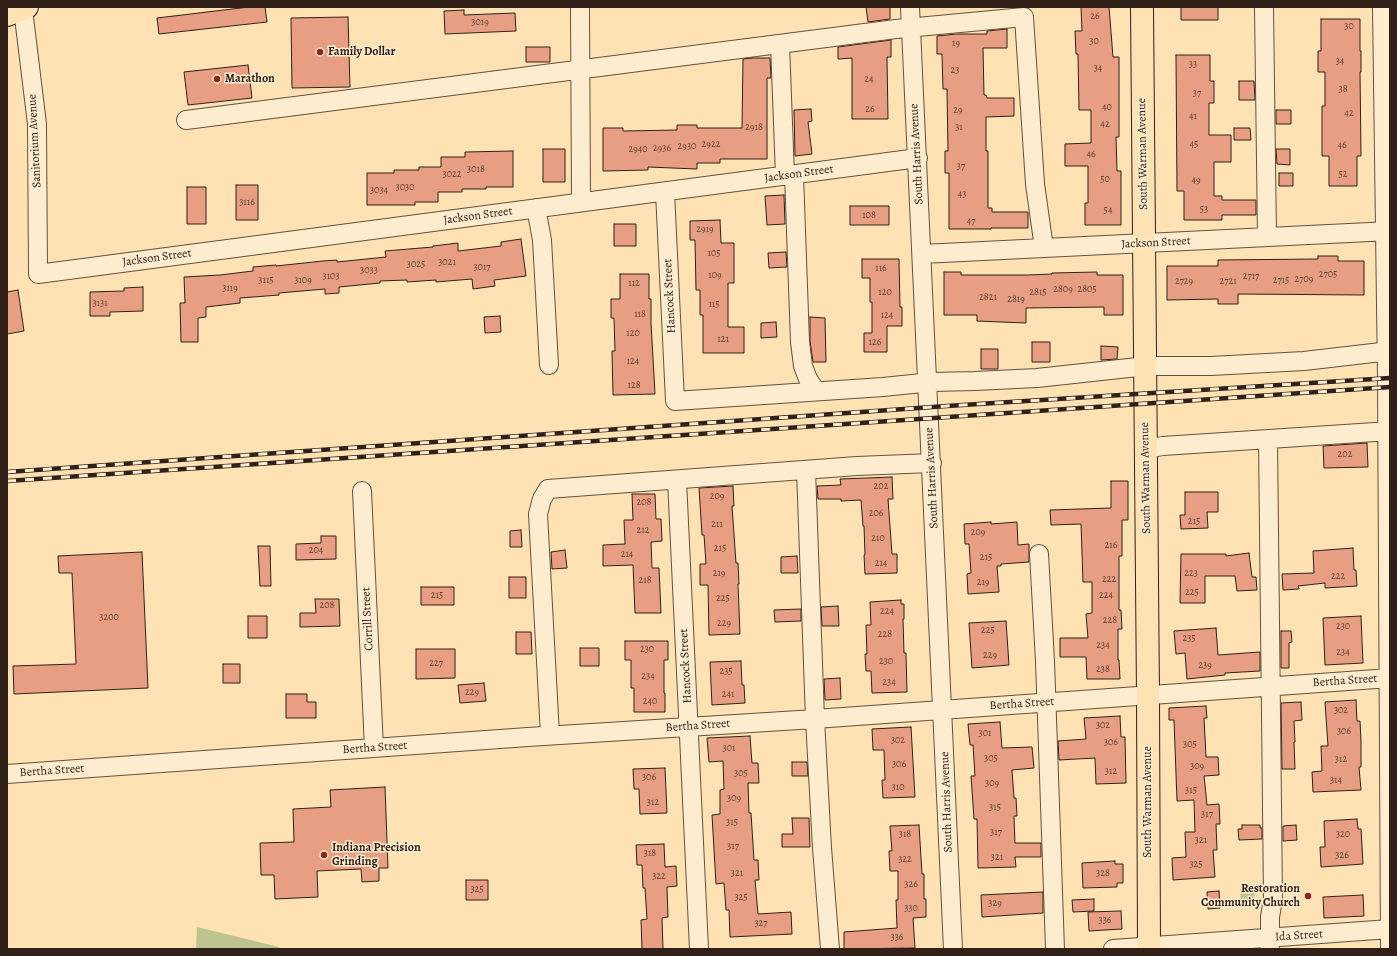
<!DOCTYPE html>
<html>
<head>
<meta charset="utf-8">
<style>
  body { margin:0 }
  #map { position:relative; width:1397px; height:956px; overflow:hidden; background:#fee2b4; font-family:Alegreya,serif }
  canvas { display:block }
  .frame { position:absolute; inset:0; border:8px solid #302017; pointer-events:none }
</style>
</head>
<body>
<div id="map">
<canvas width="1397" height="956"></canvas>
<div class="frame"></div>
</div>
<script>
const context = document.querySelector('canvas').getContext('2d');
context.lineJoin = 'round';
function fill(path, color) { context.fillStyle = color; context.fill(path, 'evenodd'); }
const shape = rows => new Path2D(rows.map(r => 'M' + r).join(''));
function trace(path, color, width, dash) { context.strokeStyle = color; context.lineWidth = width; context.lineCap = dash ? 'butt' : 'round'; context.setLineDash(dash || []); context.stroke(path); }
function label(font, color, halo, rows, align = 'center') {
  context.font = font + ' Alegreya,serif'; context.lineWidth = 3; context.setLineDash([]); context.textBaseline = 'middle'; context.strokeStyle = halo; context.fillStyle = color; for (const [text, x, y, turn = 0] of rows) {
    context.save(); context.translate(x, y); context.rotate((+turn || 0) * Math.PI / 180); context.textAlign = isNaN(turn) ? turn : align; if (halo) context.strokeText(text, 0, 0); context.fillText(text, 0, 0); context.restore();
  }
}
fill(shape([
  [1254,888,1255,906,1241,907,1240,889],
  [197,927,279,947,280,949,196,949]
]), '#bdc48f');
const building = shape([
  [249,7,265,7,267,22,159,34,157,18,249,7],
  [866,7,890,7,890,19,868,22,866,7],
  [1081,7,1109,7,1113,57,1119,57,1119,137,1116,137,1117,171,1121,171,1121,225,1085,225,1085,203,1088,203,1088,166,1065,166,1065,144,1091,143,1091,110,1079,110,1078,54,1076,54,1075,31,1082,31,1081,7],
  [1181,7,1218,7,1218,20,1181,20,1181,7],
  [464,10,464,15,515,13,516,31,445,34,444,11,464,10],
  [348,17,350,87,292,88,291,18,348,17],
  [1321,19,1360,19,1360,51,1361,51,1361,72,1360,72,1361,156,1357,156,1357,186,1329,186,1329,156,1322,156,1322,106,1325,106,1325,72,1318,72,1318,51,1321,51,1321,19],
  [1007,29,1007,48,983,48,984,95,986,95,987,98,1014,98,1014,116,986,117,986,151,988,151,988,208,992,208,992,212,1028,212,1028,228,991,228,991,229,949,229,949,173,945,173,945,151,948,151,947,89,943,89,942,54,937,54,937,36,957,34,987,34,987,31,1007,29],
  [891,40,891,57,887,57,888,119,852,119,852,58,838,59,838,47,891,40],
  [526,47,550,47,550,62,526,62,526,47],
  [1176,55,1210,55,1210,81,1214,81,1214,103,1209,103,1209,135,1231,135,1231,162,1214,162,1214,196,1222,196,1222,200,1256,200,1256,215,1222,215,1222,220,1184,220,1184,191,1177,191,1176,55],
  [752,58,770,58,771,78,767,78,767,159,720,159,720,163,697,163,697,169,648,167,648,170,603,171,603,128,623,128,623,131,677,130,677,125,697,125,697,128,742,128,743,59,752,58],
  [248,65,252,98,188,105,184,72,248,65],
  [1239,81,1254,81,1255,100,1239,100,1239,81],
  [811,109,812,121,808,122,812,154,795,156,794,110,811,109],
  [1276,110,1291,110,1291,124,1276,124,1276,110],
  [1234,128,1250,128,1251,140,1234,140,1234,128],
  [543,149,565,149,565,182,543,182,543,149],
  [1276,149,1290,149,1290,165,1277,164,1276,149],
  [513,151,513,187,486,187,486,189,462,189,462,192,438,192,438,202,415,202,415,205,367,205,367,173,394,173,394,170,419,170,419,167,441,167,441,157,465,157,465,152,513,151],
  [1279,173,1293,173,1293,186,1279,186,1279,173],
  [236,185,258,185,258,220,236,220,236,185],
  [187,187,206,187,206,224,187,224,187,187],
  [784,195,785,224,767,225,765,196,784,195],
  [850,206,889,206,889,225,850,225,850,206],
  [720,220,721,243,734,243,734,283,728,283,728,327,744,327,744,353,703,353,703,315,700,315,700,290,696,290,695,240,690,240,690,221,720,220],
  [614,224,636,224,636,246,614,246,614,224],
  [521,239,526,276,494,280,495,286,473,289,472,279,436,282,436,280,407,282,407,280,380,281,380,283,339,287,339,293,325,294,325,289,279,293,279,295,240,298,240,303,206,307,206,317,198,318,198,342,181,342,180,303,185,303,184,277,220,275,253,271,253,267,276,265,276,266,323,261,337,260,337,262,386,257,385,251,433,247,433,246,458,243,458,251,501,246,501,242,521,239],
  [786,252,787,267,769,268,768,253,786,252],
  [1318,256,1338,256,1338,261,1364,261,1364,295,1238,294,1238,304,1218,304,1218,299,1167,300,1167,266,1218,266,1218,260,1318,259,1318,256],
  [862,259,899,259,900,307,902,307,902,326,887,326,887,352,864,352,864,333,872,333,872,302,870,302,870,278,862,278,862,259],
  [944,272,961,272,961,275,1028,275,1052,274,1052,273,1097,272,1097,275,1123,275,1123,315,1104,315,1104,307,1026,308,1026,323,977,321,977,315,944,315,944,272],
  [620,274,649,274,649,299,651,299,651,323,655,394,613,395,612,351,615,351,614,318,611,318,611,299,620,299,620,274],
  [143,287,143,311,110,312,110,316,90,316,90,292,124,291,124,288,143,287],
  [18,290,24,331,7,334,7,292,18,290],
  [500,316,501,332,485,333,484,317,500,316],
  [810,317,825,318,826,362,813,362,810,341,810,317],
  [776,322,777,337,761,338,761,323,776,322],
  [1032,342,1050,342,1050,362,1032,362,1032,342],
  [1101,346,1118,347,1117,359,1101,360,1101,346],
  [981,349,998,349,998,369,981,369,981,349],
  [1367,443,1368,467,1324,468,1323,446,1367,443],
  [892,477,893,499,888,499,892,554,897,554,897,573,865,574,864,555,865,555,864,526,863,526,861,500,841,501,841,499,818,499,817,486,841,485,840,479,892,477],
  [1111,481,1128,481,1128,520,1122,520,1122,556,1119,556,1119,610,1121,610,1122,629,1118,629,1118,660,1119,660,1120,679,1087,679,1086,657,1060,657,1060,638,1088,638,1086,614,1092,613,1092,582,1083,582,1081,524,1051,525,1050,510,1111,508,1111,481],
  [733,486,734,506,732,506,736,563,738,563,739,584,738,584,740,634,709,635,708,585,700,585,700,564,706,564,704,535,702,535,699,488,733,486],
  [1185,492,1218,492,1218,512,1207,512,1208,528,1181,529,1180,515,1185,515,1185,492],
  [632,494,655,494,656,519,661,519,662,541,651,542,652,568,659,568,661,613,635,613,633,565,603,566,603,545,625,544,624,520,633,520,632,494],
  [991,522,991,524,1017,522,1018,545,1029,544,1029,562,1001,564,1001,566,997,566,999,592,968,594,967,574,971,573,969,544,965,544,964,524,991,522],
  [521,530,522,547,510,547,510,531,521,530],
  [321,536,336,536,336,559,296,560,296,544,321,543,321,536],
  [258,546,270,546,271,586,260,586,258,546],
  [1353,548,1354,570,1356,570,1357,586,1325,588,1325,583,1298,586,1299,589,1283,590,1282,574,1314,573,1313,551,1353,548],
  [565,550,567,568,552,569,551,552,565,550],
  [142,552,148,688,14,694,13,666,76,664,72,573,59,573,58,556,142,552],
  [1249,553,1252,577,1256,577,1257,590,1237,591,1235,576,1205,576,1205,603,1180,603,1181,554,1226,554,1226,556,1249,553],
  [797,556,798,573,781,573,781,557,797,556],
  [509,577,526,577,526,598,509,598,509,577],
  [421,587,454,587,454,605,421,605,421,587],
  [315,599,339,599,340,626,300,627,300,613,316,613,315,599],
  [901,600,901,604,904,604,904,619,903,619,904,653,906,653,907,692,872,693,871,671,866,671,865,654,867,654,866,625,871,625,870,602,901,600],
  [838,606,839,626,822,626,821,607,838,606],
  [801,609,801,621,775,622,774,610,801,609],
  [248,616,267,616,267,638,248,638,248,616],
  [1361,616,1363,663,1325,665,1323,618,1361,616],
  [1006,621,1009,665,972,668,969,623,1006,621],
  [1216,628,1218,655,1260,652,1260,671,1225,673,1225,675,1187,679,1185,653,1176,654,1174,631,1216,628],
  [1281,631,1291,631,1292,642,1289,643,1289,668,1281,668,1281,631],
  [516,632,531,632,532,654,516,654,516,632],
  [625,641,668,641,668,660,664,660,664,693,665,693,665,712,634,712,634,688,631,688,631,660,625,660,625,641],
  [580,648,599,648,599,666,580,666,580,648],
  [416,649,455,649,455,678,416,679,416,649],
  [741,661,742,685,744,685,745,703,712,705,710,662,741,661],
  [223,664,240,664,240,683,223,683,223,664],
  [840,678,841,699,825,700,824,679,840,678],
  [484,683,486,701,460,703,458,685,484,683],
  [286,694,307,694,307,702,316,702,316,718,286,718,286,694],
  [1356,700,1357,721,1360,721,1361,742,1361,767,1359,767,1361,790,1313,792,1312,772,1322,771,1321,746,1328,746,1325,702,1356,700],
  [1301,702,1302,720,1294,721,1295,742,1294,742,1295,769,1282,769,1281,703,1301,702],
  [1206,706,1207,718,1204,718,1206,757,1218,757,1219,775,1204,776,1207,805,1219,804,1220,824,1216,824,1217,850,1213,850,1215,877,1173,880,1172,858,1186,857,1185,832,1195,832,1194,800,1177,801,1174,720,1169,720,1169,708,1206,706],
  [1120,716,1121,737,1125,737,1126,783,1096,784,1095,758,1059,760,1058,741,1086,739,1084,718,1120,716],
  [1000,722,1002,748,1032,747,1034,768,1012,770,1014,798,1016,798,1017,816,1014,816,1015,843,1041,843,1041,857,1015,857,1016,867,978,868,977,819,974,819,971,776,975,776,973,745,970,745,968,724,1000,722],
  [911,727,915,797,883,798,882,780,885,780,884,750,873,750,872,729,911,727],
  [750,736,752,763,758,763,759,783,748,783,749,813,751,813,754,860,758,860,759,880,755,880,758,914,791,912,792,934,730,937,729,910,726,910,724,883,716,884,712,815,720,814,720,790,724,789,723,761,709,762,707,738,750,736],
  [792,762,807,762,808,776,792,776,792,762],
  [665,768,667,813,640,814,639,789,634,789,633,769,665,768],
  [385,787,388,868,379,868,379,881,362,882,361,869,317,871,318,897,275,899,274,875,261,875,260,843,294,842,293,809,331,807,330,790,385,787],
  [792,818,809,818,810,847,782,847,782,834,793,834,792,818],
  [1357,819,1358,829,1361,829,1363,864,1321,867,1320,847,1325,847,1324,821,1357,819],
  [919,825,922,874,924,874,924,899,926,899,926,917,913,918,915,948,844,949,844,932,897,928,896,900,898,900,898,871,890,871,889,851,892,851,890,826,919,825],
  [1242,825,1260,825,1260,828,1262,828,1262,839,1239,840,1238,829,1242,829,1242,825],
  [1296,825,1297,840,1283,841,1283,826,1296,825],
  [664,844,665,867,676,866,677,886,667,887,668,917,662,918,663,949,642,949,641,920,647,919,645,888,643,888,642,865,637,865,636,845,664,844],
  [1115,861,1115,864,1123,864,1123,883,1117,883,1117,887,1083,888,1082,863,1115,861],
  [466,880,488,880,488,900,466,900,466,880],
  [1219,891,1220,908,1208,909,1207,892,1219,891],
  [1043,892,1043,913,982,917,981,895,1043,892],
  [1363,895,1364,916,1324,918,1323,897,1363,895],
  [1094,899,1094,911,1073,912,1072,900,1094,899],
  [1121,911,1122,929,1089,931,1088,912,1121,911]
]);
fill(building, '#e79e83');
trace(building, '#302017', 1);
const minor = shape([
  [580,7,581,202],
  [910,7,953,949],
  [1264,7,1267,237],
  [1382,7,1387,378,1390,949],
  [23,9,37,124,38,274,918,158],
  [780,44,785,176],
  [186,120,896,29,1024,17,1035,184,1044,248],
  [794,175,800,342,803,366,808,379,816,391],
  [665,192,675,401,883,387,932,382,975,381,1037,378,1147,366,1211,366,1304,361,1390,351],
  [536,208,542,240,549,365],
  [922,254,1390,231],
  [1268,439,1273,899,1270,917,1270,949],
  [1145,449,1163,446,1390,431],
  [806,470,815,719,822,848,830,949],
  [677,480,699,949],
  [362,491,374,748],
  [1039,554,1045,661,1055,949],
  [550,735,538,514,542,499,548,489,857,466,932,463],
  [7,774,528,737,815,719,1390,678],
  [1113,949,1390,929]
]);
const major = shape([
  [1142,7,1148,695,1149,949],
  [7,15,27,7]
]);
trace(minor, '#64503e', 20);
trace(major, '#302017', 24);
trace(minor, '#feecce', 18);
trace(major, '#fee2b4', 22);
const rail = shape([
  [7,472,947,406,1390,378],
  [7,481,1390,387]
]);
trace(rail, '#302017', 4.5);
trace(rail, '#feecce', 3, [9]);
for (const [x, y, r, color] of [
  [320,52,4,"#8f2418"],
  [217,79,4,"#8f2418"],
  [324,855,4,"#8f2418"],
  [1308,896,4,"#8f2418"]
]) { const dot = new Path2D(); dot.arc(x, y, r, 0, 2 * Math.PI); context.fillStyle = color; context.fill(dot); trace(dot, '#feecce', 1.5); }
label('10px', '#5e4032', null, [
  ["26",1095,17],
  ["3019",480,23],
  ["30",1349,27],
  ["30",1094,42],
  ["19",956,44],
  ["34",1340,62],
  ["33",1193,65],
  ["34",1098,69],
  ["23",955,71],
  ["24",869,80],
  ["38",1343,90],
  ["37",1197,94],
  ["40",1107,108],
  ["26",870,110],
  ["29",958,111],
  ["42",1349,114],
  ["41",1193,117],
  ["42",1105,125],
  ["2918",754,128],
  ["31",959,128],
  ["2922",711,145],
  ["45",1194,145],
  ["46",1342,146],
  ["2930",687,147],
  ["2936",662,149],
  ["2940",638,150],
  ["46",1091,155],
  ["37",961,167],
  ["3018",476,170],
  ["3022",452,175],
  ["52",1343,175],
  ["50",1105,180],
  ["49",1196,181],
  ["3030",405,188],
  ["3034",379,191],
  ["43",962,195],
  ["3116",247,203],
  ["53",1204,210],
  ["54",1108,211],
  ["108",869,216],
  ["47",971,222],
  ["2919",705,230],
  ["105",714,254],
  ["3021",447,263],
  ["3025",416,265],
  ["3017",482,268],
  ["116",881,269],
  ["3033",369,271],
  ["2705",1328,275],
  ["109",715,276],
  ["3103",331,277],
  ["2717",1251,277],
  ["2709",1304,280],
  ["3115",266,281],
  ["3109",303,281],
  ["2715",1281,281],
  ["2729",1184,282],
  ["2721",1228,282],
  ["112",634,284],
  ["3119",230,289],
  ["2809",1063,290],
  ["2805",1087,290],
  ["120",885,293],
  ["2815",1038,293],
  ["2821",988,298],
  ["2819",1016,300],
  ["3131",100,304],
  ["115",714,305],
  ["118",640,315],
  ["124",887,316],
  ["120",633,334],
  ["121",723,340],
  ["126",875,343],
  ["124",633,362],
  ["128",634,386],
  ["202",1345,455],
  ["202",881,487],
  ["209",717,497],
  ["208",644,503],
  ["206",876,514],
  ["215",1194,522],
  ["211",717,525],
  ["212",643,531],
  ["209",978,533],
  ["210",878,539],
  ["216",1111,546],
  ["215",720,549],
  ["204",316,551],
  ["214",627,555],
  ["215",986,558],
  ["214",881,564],
  ["219",719,574],
  ["223",1191,574],
  ["222",1338,577],
  ["222",1109,580],
  ["218",645,581],
  ["219",983,583],
  ["225",1192,593],
  ["215",437,596],
  ["224",1106,596],
  ["225",723,599],
  ["208",327,606],
  ["224",887,612],
  ["3200",109,618],
  ["228",1110,621],
  ["229",724,624],
  ["230",1343,627],
  ["225",988,631],
  ["228",885,635],
  ["235",1189,639],
  ["234",1103,646],
  ["230",647,650],
  ["234",1343,653],
  ["229",990,656],
  ["230",886,662],
  ["227",436,664],
  ["239",1205,666],
  ["238",1103,670],
  ["235",726,672],
  ["234",648,677],
  ["234",889,683],
  ["229",472,693],
  ["241",728,695],
  ["240",650,702],
  ["302",1341,711],
  ["302",1103,726],
  ["306",1344,732],
  ["301",985,734],
  ["302",898,741],
  ["306",1111,743],
  ["305",1190,745],
  ["301",729,749],
  ["305",991,759],
  ["312",1341,760],
  ["306",899,765],
  ["309",1197,767],
  ["312",1111,772],
  ["305",741,774],
  ["306",649,778],
  ["314",1336,781],
  ["309",992,784],
  ["310",898,788],
  ["315",1191,791],
  ["309",734,799],
  ["312",653,803],
  ["315",995,808],
  ["317",1207,815],
  ["315",732,823],
  ["317",996,833],
  ["318",905,835],
  ["320",1343,835],
  ["321",1201,841],
  ["317",733,847],
  ["318",650,854],
  ["326",1342,856],
  ["321",997,858],
  ["322",905,860],
  ["325",1196,865],
  ["321",737,874],
  ["328",1103,874],
  ["322",659,877],
  ["326",911,885],
  ["325",477,890],
  ["325",741,898],
  ["329",995,904],
  ["330",911,909],
  ["336",1105,921],
  ["327",761,924],
  ["336",897,938]
]);
label('bold 12px', '#302017', '#feecce', [
  ["Family Dollar",328,52],
  ["Marathon",225,79],
  ["Indiana Precision",332,848],
  ["Grinding",332,862],
  ["Restoration",1300,889,"right"],
  ["Community Church",1300,903,"right"]
], 'left');
label('12px', '#302017', '#feecce', [
  ["Sanitorium Avenue",35,141,-93],
  ["South Harris Avenue",917,154,-93],
  ["South Warman Avenue",1143,154,-91],
  ["Jackson Street",799,174,-8],
  ["Jackson Street",478,216,-8],
  ["Jackson Street",1156,243,-3],
  ["Jackson Street",157,258,-8],
  ["Hancock Street",670,296,-93],
  ["South Harris Avenue",932,478,-93],
  ["South Warman Avenue",1146,478,-91],
  ["Corrill Street",368,619,-93],
  ["Hancock Street",686,666,-93],
  ["Bertha Street",1345,681,-4],
  ["Bertha Street",1022,704,-4],
  ["Bertha Street",698,726,-4],
  ["Bertha Street",375,748,-4],
  ["Bertha Street",52,771,-4],
  ["South Harris Avenue",947,802,-92],
  ["South Warman Avenue",1148,802,-90],
  ["Ida Street",1299,936,-4]
]);
</script>
</body>
</html>
